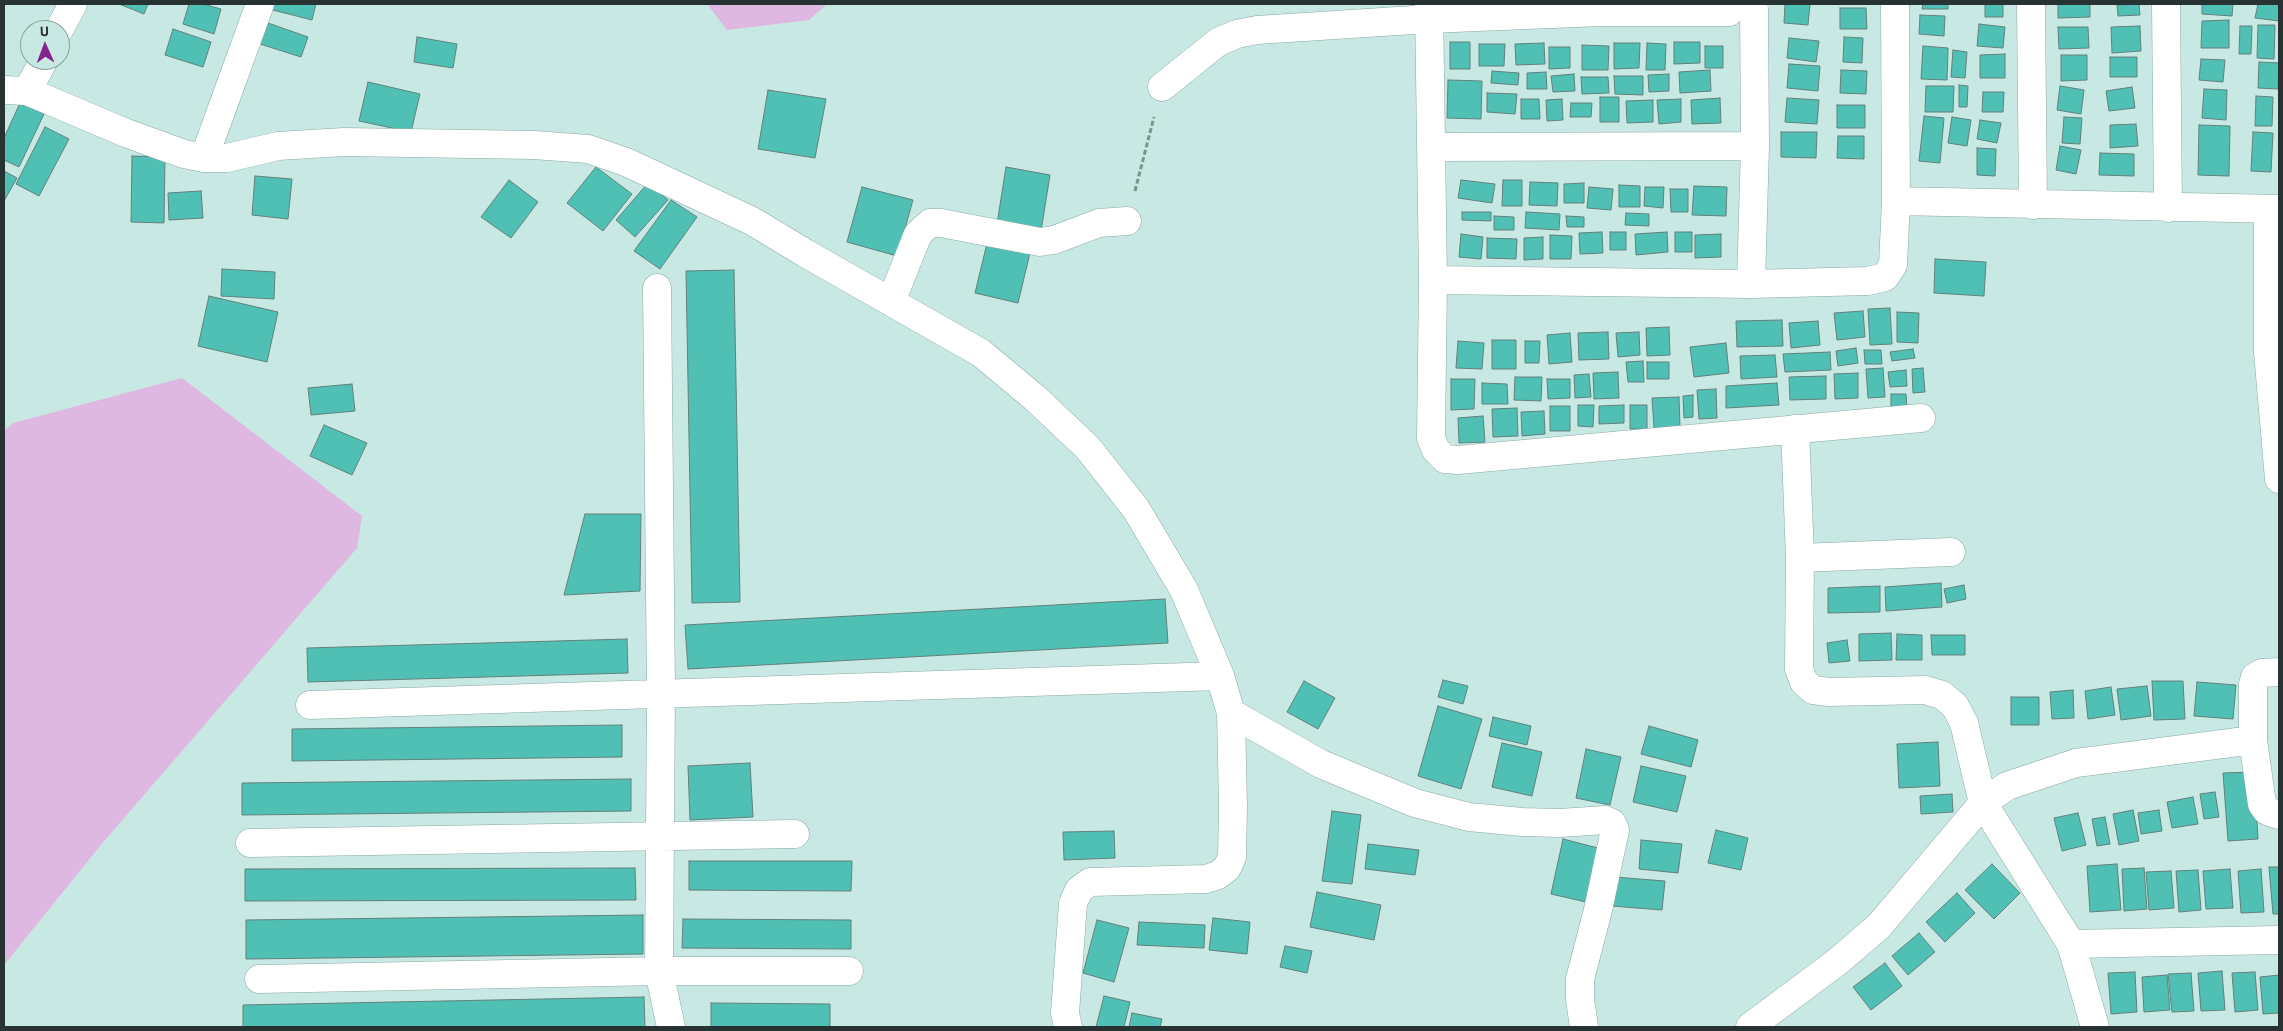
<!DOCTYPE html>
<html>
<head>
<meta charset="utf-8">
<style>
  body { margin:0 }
  #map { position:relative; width:2283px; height:1031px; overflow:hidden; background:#c7e8e3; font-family:"Titillium Web",sans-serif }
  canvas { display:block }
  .frame { position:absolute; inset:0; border:5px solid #273332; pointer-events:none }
  .north { position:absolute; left:20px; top:20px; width:50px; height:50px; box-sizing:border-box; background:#c7e8e3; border:1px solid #87a09c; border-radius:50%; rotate:358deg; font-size:14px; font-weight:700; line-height:20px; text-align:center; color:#273332 }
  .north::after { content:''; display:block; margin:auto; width:18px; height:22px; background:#85248d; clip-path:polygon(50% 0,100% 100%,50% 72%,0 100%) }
</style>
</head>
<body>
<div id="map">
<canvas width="2283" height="1031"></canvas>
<div class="frame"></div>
<div class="north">U</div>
</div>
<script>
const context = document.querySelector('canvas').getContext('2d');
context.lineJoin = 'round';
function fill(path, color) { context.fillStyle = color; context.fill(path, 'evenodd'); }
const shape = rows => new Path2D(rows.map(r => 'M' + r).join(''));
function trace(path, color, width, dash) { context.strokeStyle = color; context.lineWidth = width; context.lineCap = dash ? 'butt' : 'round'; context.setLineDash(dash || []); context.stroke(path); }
fill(shape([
  [707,4,827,4,809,20,727,30],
  [182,378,362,516,357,548,100,846,4,965,4,431,13,423]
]), '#deb8e0');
const building = shape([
  [119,4,148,4,144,14,119,4],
  [189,4,203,4,221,9,214,34,183,24,189,4],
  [270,4,316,4,312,20,269,9,270,4],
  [1785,4,1810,4,1808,25,1784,23,1785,4],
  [1923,4,1948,4,1948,9,1922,9,1923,4],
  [1985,4,2003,4,2003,17,1985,17,1985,4],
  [2058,4,2090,4,2090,17,2058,18,2058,4],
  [2139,4,2140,15,2118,16,2117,5,2139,4],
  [2202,4,2233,4,2232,16,2202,14,2202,4],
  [2258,4,2279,4,2279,21,2255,18,2258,4],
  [1840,8,1866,8,1867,29,1840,29,1840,8],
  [1920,15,1945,16,1944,36,1919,34,1920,15],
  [2229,20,2229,48,2201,48,2202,21,2229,20],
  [268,23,308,37,301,57,260,44,268,23],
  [1979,24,2005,27,2003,48,1977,46,1979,24],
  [2258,25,2275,25,2274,59,2257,58,2258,25],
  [2140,26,2141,51,2112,53,2111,27,2140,26],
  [2240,26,2252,26,2251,54,2239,54,2240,26],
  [2058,27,2088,27,2089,48,2059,49,2058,27],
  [173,29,211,42,203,67,165,55,173,29],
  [417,37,457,44,453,68,414,62,417,37],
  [1844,37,1863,38,1862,63,1843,62,1844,37],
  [1789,38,1819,41,1816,62,1787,58,1789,38],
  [1450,42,1470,42,1470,69,1450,69,1450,42],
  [1674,42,1700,42,1700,63,1674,64,1674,42],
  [1544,43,1545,64,1516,65,1515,44,1544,43],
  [1614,43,1640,43,1639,68,1614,69,1614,43],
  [1647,43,1666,44,1665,70,1646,70,1647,43],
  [1479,44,1505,44,1504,66,1479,66,1479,44],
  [1582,45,1609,46,1608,70,1582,70,1582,45],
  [1705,46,1723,46,1723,68,1705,68,1705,46],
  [1923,46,1948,48,1947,80,1921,79,1923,46],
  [1549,47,1570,47,1570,68,1549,69,1549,47],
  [1953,50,1967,52,1965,78,1951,77,1953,50],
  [2005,54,2005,78,1980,78,1980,55,2005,54],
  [2061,55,2087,55,2087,80,2061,81,2061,55],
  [2110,57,2137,57,2137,77,2110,77,2110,57],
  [2201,59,2225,60,2223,82,2199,80,2201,59],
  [2259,62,2279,63,2278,89,2258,88,2259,62],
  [1789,64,1820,66,1818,91,1787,88,1789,64],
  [1710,70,1711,91,1680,93,1679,72,1710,70],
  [1841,70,1867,71,1866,94,1840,93,1841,70],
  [1492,71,1519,73,1518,85,1491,83,1492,71],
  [1546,72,1547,89,1527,89,1527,73,1546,72],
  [1574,74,1575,91,1553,92,1551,76,1574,74],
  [1669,74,1669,91,1649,92,1648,75,1669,74],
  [1614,76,1643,76,1643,95,1615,94,1614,76],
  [1581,77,1608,77,1609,93,1582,94,1581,77],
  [1448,80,1482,81,1481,119,1447,118,1448,80],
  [368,82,420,94,411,132,359,121,368,82],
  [1959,85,1968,86,1967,107,1959,107,1959,85],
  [1926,86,1954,86,1953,112,1925,112,1926,86],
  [2060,86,2084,90,2081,114,2057,110,2060,86],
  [2132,87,2135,108,2109,111,2106,91,2132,87],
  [2204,89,2227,90,2226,120,2202,118,2204,89],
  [768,90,826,99,815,158,758,149,768,90],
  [1983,92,2004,92,2003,112,1982,112,1983,92],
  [1487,93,1517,94,1515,114,1487,112,1487,93],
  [2256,96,2273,97,2272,126,2255,126,2256,96],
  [1600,97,1619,97,1619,122,1600,122,1600,97],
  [1720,98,1721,123,1692,124,1691,100,1720,98],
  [1787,98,1819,100,1817,124,1785,122,1787,98],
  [1521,99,1539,99,1540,119,1521,119,1521,99],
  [1562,99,1563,120,1547,121,1546,100,1562,99],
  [1681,99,1681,122,1659,124,1657,100,1681,99],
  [1653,100,1653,122,1627,123,1626,101,1653,100],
  [20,103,44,114,19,167,4,160,4,138,20,103],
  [1571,103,1592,103,1591,117,1570,117,1571,103],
  [1837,105,1865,105,1865,128,1837,128,1837,105],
  [1924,116,1944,118,1940,163,1919,161,1924,116],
  [1952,117,1971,120,1967,146,1948,143,1952,117],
  [2064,117,2082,118,2080,144,2062,143,2064,117],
  [1980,120,2001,123,1997,143,1977,139,1980,120],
  [2136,124,2138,146,2110,148,2110,125,2136,124],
  [2199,125,2230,126,2229,176,2198,175,2199,125],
  [45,127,69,139,39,196,16,184,45,127],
  [1781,132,1817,132,1816,158,1781,157,1781,132],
  [2253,132,2273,133,2271,172,2251,171,2253,132],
  [1838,136,1864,136,1864,159,1837,158,1838,136],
  [2060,146,2081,150,2076,174,2056,170,2060,146],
  [1977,148,1996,149,1995,176,1977,175,1977,148],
  [2100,153,2134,154,2134,176,2099,175,2100,153],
  [132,156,165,157,164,223,131,222,132,156],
  [596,167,632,194,603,231,567,203,596,167],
  [1006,167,1050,175,1041,231,997,224,1006,167],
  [4,171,17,178,4,201,4,171],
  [255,176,292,179,288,219,252,215,255,176],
  [509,180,538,202,511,238,481,217,509,180],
  [1461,180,1495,184,1492,203,1458,198,1461,180],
  [1503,180,1522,180,1522,206,1502,206,1503,180],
  [1530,182,1558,183,1557,206,1529,205,1530,182],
  [648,183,668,200,635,237,616,220,648,183],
  [1584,183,1584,203,1564,203,1564,184,1584,183],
  [1619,185,1640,186,1640,207,1619,207,1619,185],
  [1694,186,1727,187,1726,216,1692,215,1694,186],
  [862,187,913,200,897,256,847,242,862,187],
  [1589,187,1613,189,1611,210,1587,208,1589,187],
  [1645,187,1664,187,1663,208,1644,206,1645,187],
  [1670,189,1688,189,1688,212,1671,212,1670,189],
  [201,191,203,218,169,220,168,193,201,191],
  [671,200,697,217,660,269,634,251,671,200],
  [1462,212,1491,212,1491,221,1462,220,1462,212],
  [1526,212,1560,214,1559,230,1525,228,1526,212],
  [1626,213,1649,214,1649,226,1625,225,1626,213],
  [1494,216,1514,217,1514,230,1494,230,1494,216],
  [1566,216,1584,217,1584,227,1567,227,1566,216],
  [1602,232,1603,253,1580,254,1579,233,1602,232],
  [1610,232,1626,232,1626,250,1610,250,1610,232],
  [1667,232,1668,252,1636,255,1635,234,1667,232],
  [1675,232,1692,232,1692,252,1675,252,1675,232],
  [1461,234,1483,237,1481,259,1459,257,1461,234],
  [1721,234,1721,257,1695,258,1695,235,1721,234],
  [1550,235,1572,236,1571,259,1550,259,1550,235],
  [1543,237,1543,259,1524,260,1524,238,1543,237],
  [1487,238,1517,239,1516,259,1487,258,1487,238],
  [988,239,1031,249,1018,303,975,293,988,239],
  [1935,259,1986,262,1984,296,1934,293,1935,259],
  [222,269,275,272,274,299,221,296,222,269],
  [734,270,740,602,692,603,686,271,734,270],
  [209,296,278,312,267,362,198,346,209,296],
  [1890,308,1892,344,1870,345,1868,309,1890,308],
  [1863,311,1865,337,1837,340,1834,313,1863,311],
  [1897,312,1919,313,1918,343,1897,342,1897,312],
  [1782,320,1783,346,1737,347,1736,321,1782,320],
  [1818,321,1820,345,1791,348,1789,323,1818,321],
  [1669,327,1670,355,1647,356,1646,328,1669,327],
  [1608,332,1609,359,1579,360,1578,333,1608,332],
  [1639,332,1640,355,1618,357,1616,333,1639,332],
  [1570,333,1572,362,1549,364,1547,335,1570,333],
  [1492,340,1516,340,1516,369,1492,369,1492,340],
  [1458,341,1484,343,1482,369,1456,368,1458,341],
  [1525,341,1540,341,1539,363,1525,363,1525,341],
  [1726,343,1729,373,1694,377,1690,347,1726,343],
  [1856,348,1858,363,1838,366,1836,351,1856,348],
  [1913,349,1915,358,1892,361,1890,352,1913,349],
  [1864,350,1881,350,1882,364,1865,364,1864,350],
  [1830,352,1831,370,1785,372,1783,354,1830,352],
  [1775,355,1777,377,1741,379,1740,356,1775,355],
  [1643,361,1644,382,1628,382,1626,362,1643,361],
  [1647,362,1669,362,1669,379,1647,379,1647,362],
  [1883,368,1885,397,1868,398,1866,369,1883,368],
  [1923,368,1925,392,1913,393,1912,369,1923,368],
  [1906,370,1907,386,1890,387,1888,372,1906,370],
  [1618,372,1619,398,1594,399,1593,373,1618,372],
  [1858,373,1858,398,1835,399,1834,374,1858,373],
  [1589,374,1591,397,1575,398,1574,375,1589,374],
  [1826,376,1826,399,1790,400,1789,377,1826,376],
  [1515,377,1542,377,1541,401,1514,400,1515,377],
  [1451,379,1475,379,1474,409,1451,410,1451,379],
  [1547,379,1570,379,1570,398,1548,399,1547,379],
  [1482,383,1507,384,1508,404,1482,404,1482,383],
  [1777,383,1779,405,1726,408,1726,386,1777,383],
  [352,384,355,411,311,415,308,388,352,384],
  [1716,389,1717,418,1699,419,1697,390,1716,389],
  [1891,394,1906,394,1907,408,1891,408,1891,394],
  [1693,395,1693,417,1684,418,1683,396,1693,395],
  [1679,397,1680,427,1654,428,1652,398,1679,397],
  [1578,405,1594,405,1593,427,1578,426,1578,405],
  [1624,405,1624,423,1599,424,1599,406,1624,405],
  [1630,405,1647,405,1647,429,1630,429,1630,405],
  [1550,406,1570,406,1570,431,1550,431,1550,406],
  [1517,408,1518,436,1493,437,1492,409,1517,408],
  [1544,411,1545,434,1522,436,1521,412,1544,411],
  [1483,416,1485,442,1459,443,1458,418,1483,416],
  [324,425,367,443,352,475,310,456,324,425],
  [585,514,641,514,640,591,564,595,585,514],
  [1941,583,1942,607,1886,611,1885,587,1941,583],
  [1964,585,1966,599,1947,603,1944,589,1964,585],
  [1880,586,1880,612,1828,613,1828,588,1880,586],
  [1165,599,1168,643,688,669,685,625,1165,599],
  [1891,633,1892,660,1859,661,1859,634,1891,633],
  [1897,634,1922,635,1922,660,1896,660,1897,634],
  [1931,635,1965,635,1965,655,1932,655,1931,635],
  [627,639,628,673,308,682,307,648,627,639],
  [1847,640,1850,661,1829,663,1827,643,1847,640],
  [1443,680,1468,686,1463,704,1438,697,1443,680],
  [1304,681,1335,698,1318,729,1287,712,1304,681],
  [2152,681,2183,681,2185,719,2154,720,2152,681],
  [2197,682,2236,685,2233,719,2194,716,2197,682],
  [2147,686,2151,716,2121,720,2117,689,2147,686],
  [2111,687,2115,715,2088,719,2085,691,2111,687],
  [2073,690,2074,718,2052,719,2050,692,2073,690],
  [2011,697,2039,697,2039,725,2011,725,2011,697],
  [1438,706,1482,719,1461,789,1418,776,1438,706],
  [1493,717,1531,726,1527,745,1489,736,1493,717],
  [622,725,622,757,292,761,292,729,622,725],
  [1649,726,1698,740,1691,767,1641,754,1649,726],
  [1938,742,1940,786,1899,788,1897,744,1938,742],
  [1502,743,1542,752,1532,796,1492,787,1502,743],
  [1586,749,1621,757,1610,805,1576,798,1586,749],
  [750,763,753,817,690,820,688,766,750,763],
  [1641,766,1686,776,1677,812,1633,802,1641,766],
  [2254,772,2258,839,2228,841,2223,773,2254,772],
  [631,779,631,811,242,815,242,783,631,779],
  [2215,792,2219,817,2204,819,2200,794,2215,792],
  [1952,794,1953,812,1921,814,1920,796,1952,794],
  [2193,797,2198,824,2172,828,2167,802,2193,797],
  [2133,810,2139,841,2119,845,2113,814,2133,810],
  [2159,810,2162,831,2141,834,2138,813,2159,810],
  [1332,811,1361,815,1352,884,1322,881,1332,811],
  [2078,813,2086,845,2062,851,2054,818,2078,813],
  [2105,817,2110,844,2097,846,2092,819,2105,817],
  [1716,830,1748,838,1741,870,1708,863,1716,830],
  [1114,831,1115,858,1064,860,1063,832,1114,831],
  [1563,839,1598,848,1586,902,1551,894,1563,839],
  [1641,840,1682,844,1678,873,1639,869,1641,840],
  [1368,844,1419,850,1415,875,1365,869,1368,844],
  [689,861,852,861,851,891,689,890,689,861],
  [1992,864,2020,893,1994,919,1965,890,1992,864],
  [2117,864,2121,910,2090,912,2087,866,2117,864],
  [2269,867,2279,867,2279,914,2273,914,2269,867],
  [635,868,636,900,245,901,245,869,635,868],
  [2144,868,2147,909,2124,911,2122,869,2144,868],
  [2230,869,2233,908,2206,909,2203,871,2230,869],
  [2261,869,2264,912,2241,913,2238,871,2261,869],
  [2198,870,2201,910,2179,912,2176,871,2198,870],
  [2171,871,2174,908,2149,910,2146,872,2171,871],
  [1614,877,1665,881,1662,910,1612,906,1614,877],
  [1317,892,1381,905,1374,940,1310,927,1317,892],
  [1957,893,1975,913,1945,942,1926,922,1957,893],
  [643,915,643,954,246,959,246,920,643,915],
  [1213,918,1250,922,1247,954,1209,950,1213,918],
  [683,919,851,920,851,949,682,948,683,919],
  [1097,920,1129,928,1114,982,1083,973,1097,920],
  [1139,922,1205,925,1204,948,1137,945,1139,922],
  [1919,933,1935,952,1908,975,1892,956,1919,933],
  [1285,946,1312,951,1307,973,1280,967,1285,946],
  [1885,963,1902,986,1871,1010,1853,987,1885,963],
  [2222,971,2225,1010,2201,1011,2198,973,2222,971],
  [2135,972,2137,1012,2111,1014,2108,973,2135,972],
  [2255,972,2258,1010,2235,1012,2232,973,2255,972],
  [2191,973,2194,1011,2172,1012,2168,974,2191,973],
  [2167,975,2170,1010,2144,1012,2142,977,2167,975],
  [2279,975,2279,1013,2263,1014,2260,977,2279,975],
  [1104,996,1130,1002,1124,1027,1096,1027,1104,996],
  [644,997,645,1027,243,1027,243,1005,644,997],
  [711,1003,830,1004,830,1027,711,1027,711,1003],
  [1132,1013,1162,1019,1160,1027,1129,1027,1132,1013]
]);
fill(building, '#50c0b4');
trace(building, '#62807c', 1);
const minor = shape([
  [1429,4,1433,280,1431,438,1436,450,1445,459,1458,460,1921,418],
  [2031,4,2033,205],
  [2166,5,2168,208],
  [59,30,73,4],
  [1162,87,1218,42,1237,34,1257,30,1429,19,1601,12,1729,12],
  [4,90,27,91,126,133,184,154,204,158,227,158,278,146,344,142,534,145,588,149,626,162,752,221,805,253,981,353,1035,398,1088,448,1136,509,1184,590,1220,676],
  [27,91,44,60],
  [1431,147,1755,146],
  [204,158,260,4],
  [1896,201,2279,209],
  [2268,209,2268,352,2279,479],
  [1433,280,1751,284,1868,281,1885,277,1893,265,1896,201,1895,4],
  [1751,284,1755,146,1754,9],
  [657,288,661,693,659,971,671,1027],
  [891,302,918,234,930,223,941,223,1040,242,1054,240,1099,223,1127,221],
  [1795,429,1800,558,1799,669,1804,682,1813,690,1829,692,1925,690,1942,695,1955,706,1964,723,1983,803,2071,944,2095,1027],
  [1800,558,1951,552],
  [310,705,1220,676,1231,713,1233,807,1232,857,1227,868,1218,875,1206,879,1090,882,1079,890,1073,903,1065,1013,1068,1027],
  [1231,713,1321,764,1415,803,1469,817,1522,822,1560,823,1605,820,1612,823,1615,830,1598,910,1580,979,1580,999,1584,1027],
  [2253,740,2262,804,2267,811,2279,815],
  [250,843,795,834],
  [2071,944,2279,940],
  [259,979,659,971,849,971],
  [1750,1027,1837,962,1879,926,1983,803,2007,786,2076,763,2253,740,2253,684,2255,677,2262,673,2279,672]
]);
trace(minor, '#8aa9a4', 29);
trace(shape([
  [1135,191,1154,117]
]), '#7b928f', 3, [5, 2.5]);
trace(minor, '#fff', 28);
</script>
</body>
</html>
